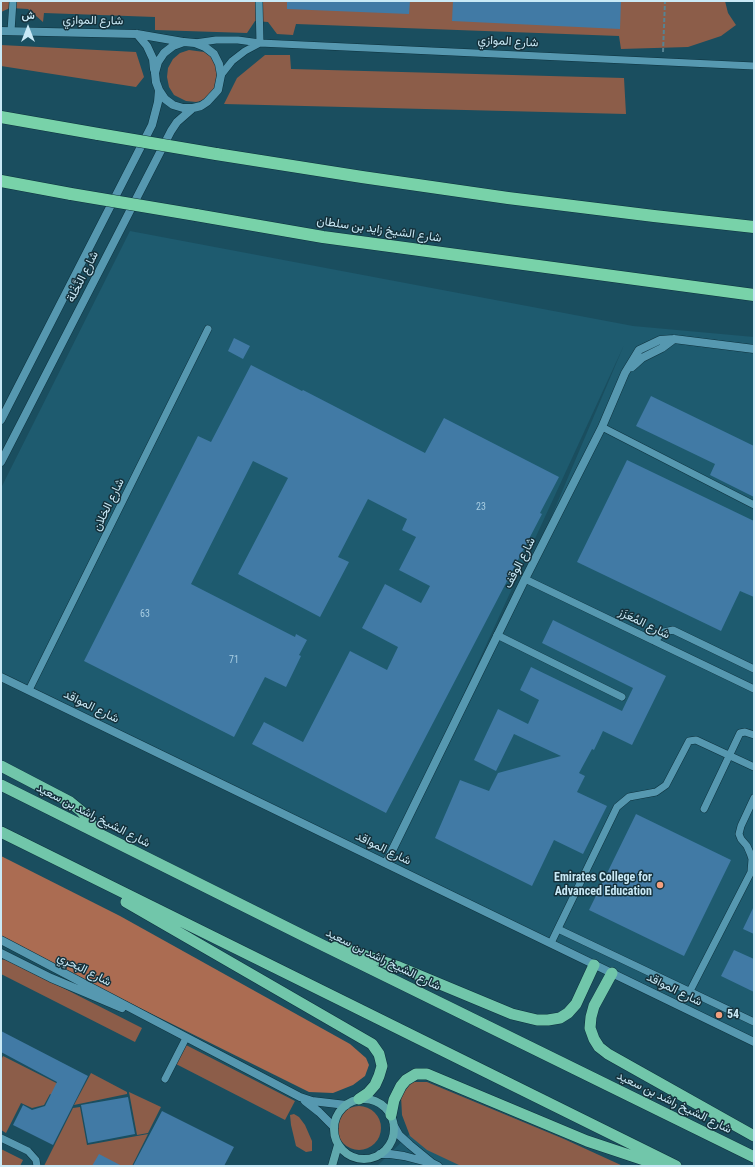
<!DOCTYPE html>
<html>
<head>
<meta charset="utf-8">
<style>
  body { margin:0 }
  #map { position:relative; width:755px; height:1167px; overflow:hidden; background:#1a4e5f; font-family:"Roboto Condensed",Vazirmatn,sans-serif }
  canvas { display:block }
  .frame { position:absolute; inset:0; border:2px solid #c9e9f6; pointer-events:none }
  .north { position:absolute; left:8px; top:8px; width:40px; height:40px; -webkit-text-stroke:3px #15313b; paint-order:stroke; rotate:0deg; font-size:11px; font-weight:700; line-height:16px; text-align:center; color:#c9e9f6 }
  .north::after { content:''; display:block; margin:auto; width:14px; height:18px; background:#c9e9f6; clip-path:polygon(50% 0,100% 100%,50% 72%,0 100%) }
</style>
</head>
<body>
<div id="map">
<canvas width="755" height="1167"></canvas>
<div class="frame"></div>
<div class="north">ش</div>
</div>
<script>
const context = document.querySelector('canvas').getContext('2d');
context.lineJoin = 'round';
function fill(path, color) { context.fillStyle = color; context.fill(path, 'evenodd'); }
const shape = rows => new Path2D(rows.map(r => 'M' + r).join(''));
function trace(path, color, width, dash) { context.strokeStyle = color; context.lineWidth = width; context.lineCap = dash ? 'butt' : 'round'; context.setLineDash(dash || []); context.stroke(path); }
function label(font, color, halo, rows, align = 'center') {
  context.font = font + ' "Roboto Condensed",Vazirmatn,sans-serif'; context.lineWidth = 3; context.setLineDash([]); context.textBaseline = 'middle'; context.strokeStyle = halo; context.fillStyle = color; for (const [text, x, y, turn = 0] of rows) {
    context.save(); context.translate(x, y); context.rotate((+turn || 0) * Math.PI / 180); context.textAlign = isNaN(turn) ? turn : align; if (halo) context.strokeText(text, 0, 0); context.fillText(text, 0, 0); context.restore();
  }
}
fill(shape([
  [130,231,633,326,754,337,754,1042,1,677,1,488],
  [624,345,525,579,396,841],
  [417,1127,539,1166,377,1166]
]), '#1e5b6f');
fill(shape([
  [1,1,725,1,728,13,736,25,721,36,688,47,621,49,619,36,296,24,293,35,277,34,268,22,255,21,247,33,155,30,155,17,44,13,43,22,28,9,10,8,1,12],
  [1,45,136,52,144,77,136,87,1,66],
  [189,50,204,52,211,57,217,64,217,87,205,100,196,102,186,101,174,95,169,87,167,77,168,68,173,59,180,53],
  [265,55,290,55,291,69,624,78,626,114,224,104,237,78],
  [6,959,142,1028,135,1042,1,974,1,960],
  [186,1045,295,1101,285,1120,176,1064,179,1048],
  [3,1056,78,1094,72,1106,50,1094,44,1105,32,1108,21,1103,6,1133,1,1130,1,1060],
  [91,1073,127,1092,127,1094,74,1105],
  [412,1082,427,1082,564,1139,623,1166,461,1166,427,1150,410,1136,402,1115,401,1096],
  [129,1092,161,1107,148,1133,137,1135],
  '337 1128a22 22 0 1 1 44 0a22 22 0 1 1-44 0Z',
  [80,1107,87,1145,148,1134,132,1166,44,1166,73,1108],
  [294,1114,299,1117,305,1125,312,1141,312,1151,306,1152,296,1146,291,1125,290,1115],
  [1,1149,23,1160,20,1166,1,1166]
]), '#8c5d49');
fill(shape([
  [1,856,120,916,350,1044,366,1058,369,1065,365,1076,353,1085,333,1093,309,1092,1,939]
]), '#ab6c52');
fill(shape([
  [287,1,410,1,409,14,287,9],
  [453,1,621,1,620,29,452,21],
  [234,338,250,346,243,359,228,351],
  [251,365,302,391,303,390,425,453,444,418,559,477,540,513,542,514,386,813,252,744,264,722,303,742,350,651,387,670,398,647,362,628,385,584,421,603,430,586,399,570,416,537,402,530,407,519,368,499,338,557,349,562,320,617,238,574,288,478,253,461,191,584,295,637,296,634,307,640,299,655,301,656,286,687,265,677,234,737,84,661,198,436,211,442],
  [651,396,754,446,754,497,710,475,715,464,636,426],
  [627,460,754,521,754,597,740,591,721,631,577,562],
  [553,620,666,676,632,745,603,731,594,750,592,749,579,773,585,776,577,792,607,806,583,854,554,840,532,886,435,838,460,780,489,791,498,773,561,756,514,734,496,771,474,760,498,709,528,724,539,700,520,690,531,667,622,711,633,688,542,643],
  [636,814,731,860,684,956,589,910],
  [754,906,754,934,743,929],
  [734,950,754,959,754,992,721,976],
  [1,1031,88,1076,53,1145,13,1125,23,1105,32,1110,45,1106,57,1082,1,1052],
  [128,1097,135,1134,88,1143,81,1105],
  [162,1111,234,1147,224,1166,133,1166],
  [99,1154,122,1166,92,1166]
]), '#417aa5');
const service = shape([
  [259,1,260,43],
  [11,31,13,1],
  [195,43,216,40,238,40,260,43,754,66],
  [221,75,232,61,245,51,260,43],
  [602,427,754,505],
  [525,579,754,689],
  [497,635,622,697],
  [654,641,664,632,673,630,754,669],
  [29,690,208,329],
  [704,809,740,733,745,732,754,735],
  [558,929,754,1022],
  [551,943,617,807,629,797,656,792,666,785,689,741,696,740,754,767],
  [690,991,751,872,752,859,750,853,747,846,741,839,739,834,741,826,754,798],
  [165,1079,186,1038],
  [1,1138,28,1151,36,1160,37,1166]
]);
const minor = shape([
  [1,31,137,34,183,42],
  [137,34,147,46,153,59,154,69],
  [632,367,642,358,662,348,674,339],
  [1,420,152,125,158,102,159,90,156,82,155,73,158,62,164,53,173,46,184,42,195,43,205,47,214,54,219,64,221,75,218,90,207,102,201,106,193,108,183,108,173,105,165,99,159,90],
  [1,462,171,131,177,122,193,108],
  [1,677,754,1042],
  [386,863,525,579,602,427,625,373,639,350,660,340,674,339,754,349],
  [1,940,300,1097,312,1101,346,1105],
  [1,953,51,978,122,1008],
  [305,1101,319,1112,334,1127],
  [394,1126,399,1135,410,1145,432,1163,438,1166],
  [380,1154,390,1154,404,1156,427,1162]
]);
const secondary = shape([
  '334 1129a30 30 0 1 1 60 0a30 30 0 1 1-60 0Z',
  [332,1166,338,1145]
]);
const trunk = shape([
  [1,766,70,802,81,811,90,821,97,833],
  [1,785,304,936,754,1157],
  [1,832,676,1166],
  [126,902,372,1044,379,1054,382,1066,379,1076,375,1085,368,1093,359,1099],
  [336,946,399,967,512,1014,537,1020,548,1020,560,1018,568,1013,576,1004,594,965],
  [612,973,594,1006,591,1017,590,1028,594,1039,599,1047,608,1054,754,1136],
  [391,1115,394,1100,401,1086,406,1080,416,1074,427,1074,587,1141,662,1166]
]);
const motorway = shape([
  [1,117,98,134],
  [216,154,362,177,508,198,654,216,754,227],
  [1,181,71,194],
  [196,215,323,237,754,295]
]);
trace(service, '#0d323e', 8);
trace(minor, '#0d323e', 9);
trace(secondary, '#0d323e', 9);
trace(trunk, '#0d323e', 12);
trace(motorway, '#0d323e', 13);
trace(shape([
  [663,52,665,1]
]), '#568392', 2, [4, 2]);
trace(service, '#5698b0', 7);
trace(minor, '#5698b0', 8);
trace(secondary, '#60a9ae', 8);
trace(trunk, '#71c6aa', 11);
trace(motorway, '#78d2a9', 12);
const motorwayBridge = shape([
  [98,134,216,154],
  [71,194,196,215]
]);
trace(motorwayBridge, '#0d323e', 13, []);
trace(motorwayBridge, '#78d2a9', 12);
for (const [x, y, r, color] of [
  [660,885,4,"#f2a07f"],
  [719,1015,4,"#f2a07f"]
]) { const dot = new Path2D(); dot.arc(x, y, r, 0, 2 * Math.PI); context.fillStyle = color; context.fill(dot); trace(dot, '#15313b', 1.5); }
label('10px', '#a7cde2', null, [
  ["23",481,507],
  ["63",145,614],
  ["71",234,660]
]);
label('12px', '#c9e9f6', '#15313b', [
  ["شارع الموازي",93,21,1],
  ["شارع الموازي",508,42,3],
  ["شارع الشيخ زايد بن سلطان",379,230,8],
  ["شارع النَّخْلة",83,277,-63],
  ["شارع الخلان",109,505,-64],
  ["شارع الوقف",520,563,-63],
  ["شارع المُعَزَز",644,624,26],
  ["شارع المواقد",91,707,26],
  ["شارع الشيخ راشد بن سعيد",93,816,27],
  ["شارع المواقد",383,849,26],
  ["شارع الشيخ راشد بن سعيد",383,960,26],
  ["شارع البَحرِي",84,970,27],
  ["شارع المواقد",674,990,26],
  ["شارع الشيخ راشد بن سعيد",674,1103,26]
]);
label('bold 12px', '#c9e9f6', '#15313b', [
  ["Emirates College for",652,878],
  ["Advanced Education",652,892],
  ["54",727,1015,"left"]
], 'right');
</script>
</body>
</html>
